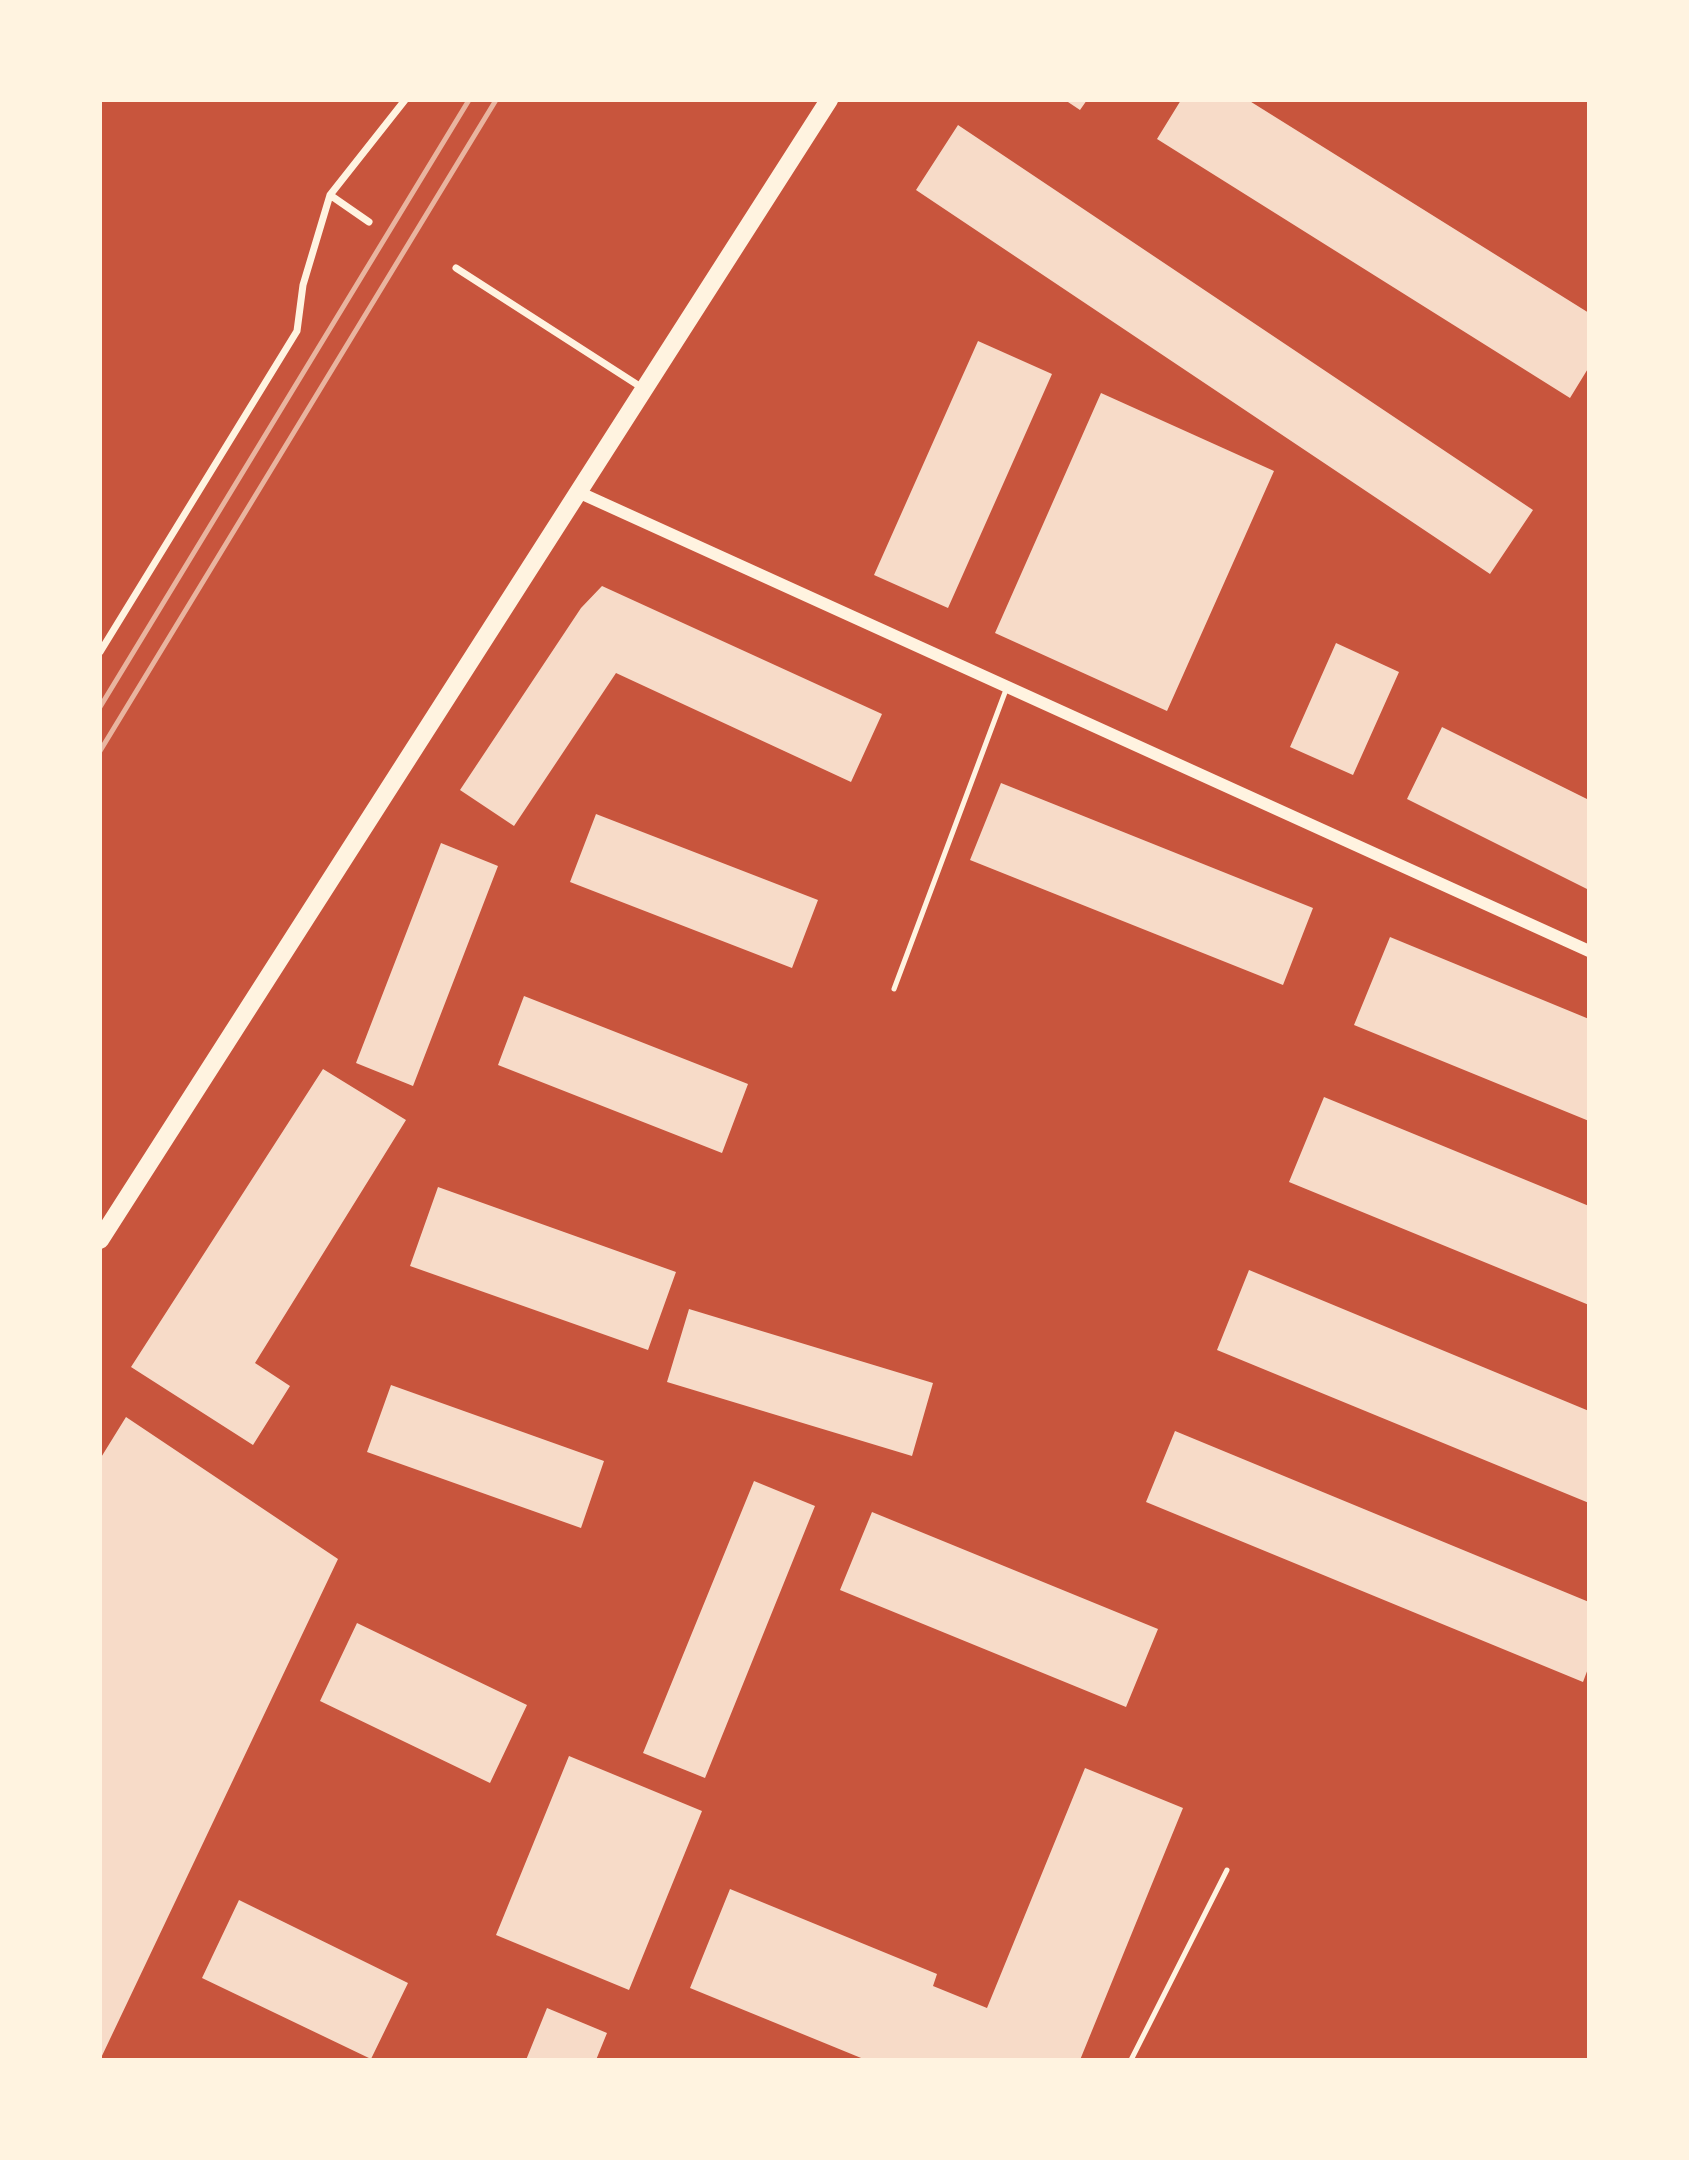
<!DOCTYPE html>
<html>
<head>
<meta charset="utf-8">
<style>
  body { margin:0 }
  #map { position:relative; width:1689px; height:2160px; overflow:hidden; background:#c8553d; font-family:Jost,sans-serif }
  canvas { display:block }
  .frame { position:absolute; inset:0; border:102px solid #fff3e0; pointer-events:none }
</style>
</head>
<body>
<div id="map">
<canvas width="1689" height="2160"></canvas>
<div class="frame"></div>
</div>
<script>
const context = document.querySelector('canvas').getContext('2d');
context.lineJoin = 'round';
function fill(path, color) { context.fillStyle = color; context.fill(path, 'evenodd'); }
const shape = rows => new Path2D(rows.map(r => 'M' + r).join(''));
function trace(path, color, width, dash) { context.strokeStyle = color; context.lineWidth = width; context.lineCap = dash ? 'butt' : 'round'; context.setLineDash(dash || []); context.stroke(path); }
fill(shape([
  [1065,100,1087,100,1080,110],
  [1181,100,1248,100,1589,313,1589,367,1570,398,1157,139],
  [958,125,1533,510,1490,574,916,190],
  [978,341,1052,374,948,608,874,575],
  [1101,393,1274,471,1167,711,995,633],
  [602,586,882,714,851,782,616,673,514,826,460,790,581,608],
  [1336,643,1399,672,1353,775,1290,747],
  [1442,727,1589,800,1589,890,1407,799],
  [1001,783,1313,908,1283,985,970,860],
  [596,814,818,900,792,968,570,882],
  [441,843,498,866,413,1086,356,1063],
  [1390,937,1589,1019,1589,1121,1354,1025],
  [524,996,748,1084,722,1153,498,1065],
  [323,1069,406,1120,255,1363,290,1386,253,1445,131,1367],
  [1324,1097,1589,1206,1589,1305,1289,1182],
  [438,1187,676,1272,648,1350,410,1266],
  [1249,1270,1589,1411,1589,1503,1217,1350],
  [689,1309,933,1383,912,1456,667,1382],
  [391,1385,604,1461,581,1528,367,1452],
  [126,1417,338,1559,100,2060,100,1459],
  [1175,1431,1589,1602,1589,1666,1583,1682,1146,1502],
  [754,1481,815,1506,705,1778,643,1753],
  [872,1512,1158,1629,1126,1707,840,1590],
  [357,1623,527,1705,490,1783,320,1701],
  [569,1756,702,1811,629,1990,496,1935],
  [1085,1768,1183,1808,1080,2060,866,2060,690,1988,730,1889,937,1974,933,1986,987,2008],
  [239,1900,408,1983,371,2059,202,1978],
  [547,2008,607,2033,596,2060,526,2060]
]), '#f7dbc8');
trace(shape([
  [894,989,1007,687],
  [1131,2060,1227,1870]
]), '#fff3e0', 5);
trace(shape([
  [330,195,369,222],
  [456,268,644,389],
  [100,652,297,331,303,285,330,195,405,100]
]), '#fff3e0', 7);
trace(shape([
  [578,492,1589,951]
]), '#fff3e0', 12);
trace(shape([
  [100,1240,829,100]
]), '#fff3e0', 18);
trace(shape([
  [100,707,469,100],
  [100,751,496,100]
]), '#e9b49f', 5);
</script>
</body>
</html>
